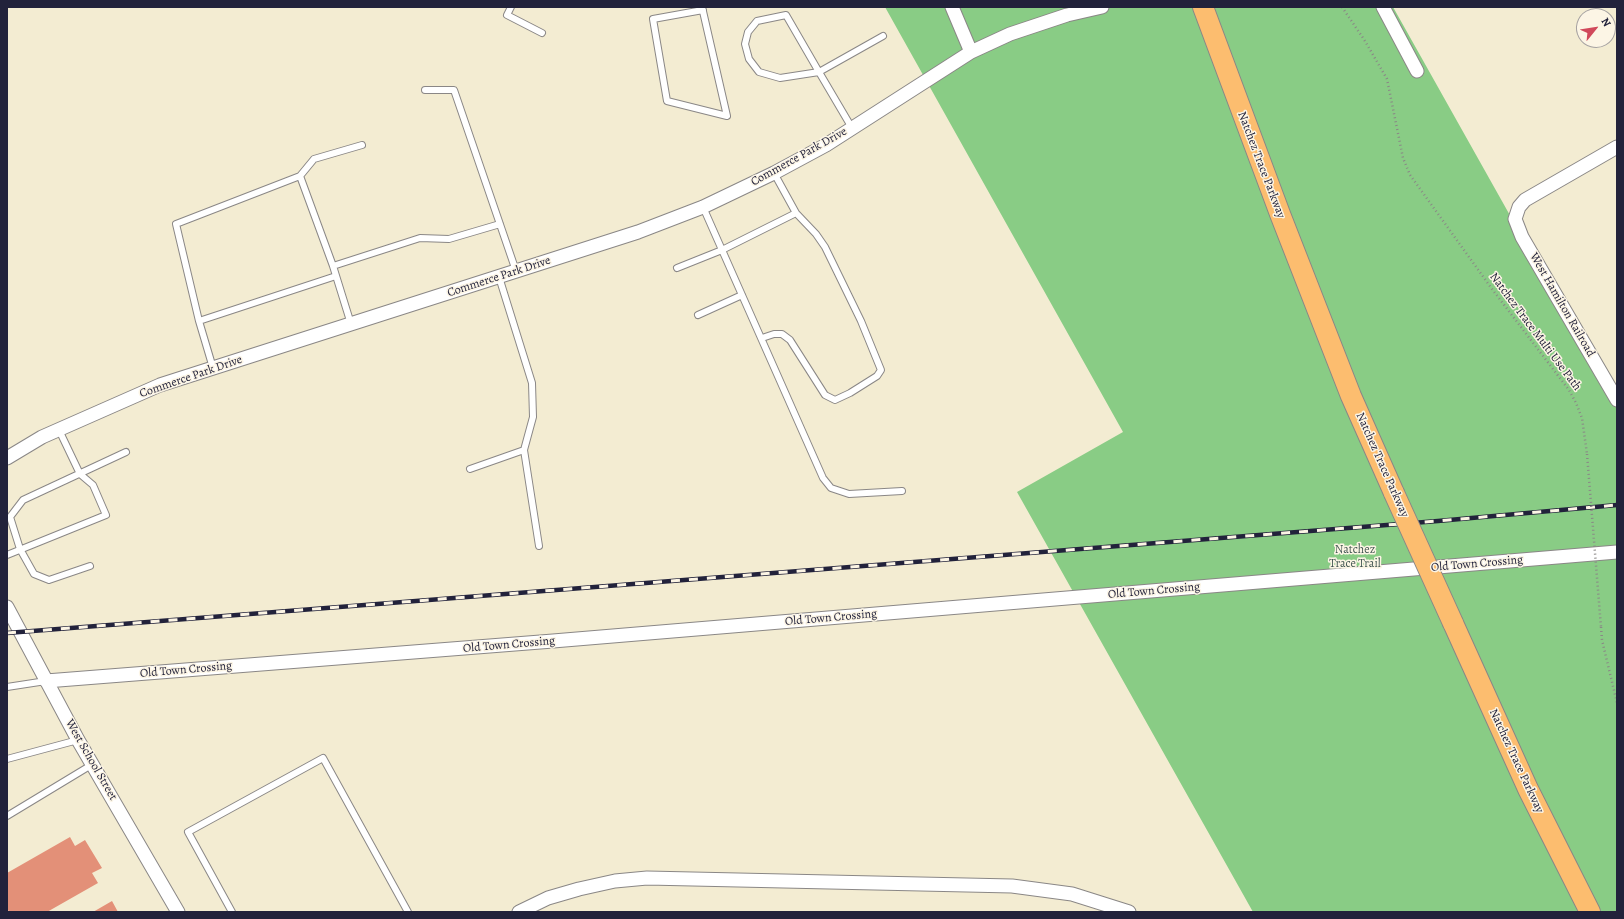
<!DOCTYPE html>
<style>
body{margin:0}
#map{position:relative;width:1624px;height:919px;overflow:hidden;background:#f3ecd2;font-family:Alegreya,serif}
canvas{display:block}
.frame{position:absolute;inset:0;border:8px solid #22223b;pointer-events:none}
.north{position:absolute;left:1576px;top:8px;width:40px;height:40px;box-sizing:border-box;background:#fcf5e5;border:1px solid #a5a1a1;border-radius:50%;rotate:60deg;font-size:11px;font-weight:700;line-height:16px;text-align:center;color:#22223b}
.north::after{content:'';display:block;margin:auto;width:14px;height:18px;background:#d1495b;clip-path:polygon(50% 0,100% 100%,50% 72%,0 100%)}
</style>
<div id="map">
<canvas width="1624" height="919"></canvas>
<div class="frame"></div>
<div class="north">N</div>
</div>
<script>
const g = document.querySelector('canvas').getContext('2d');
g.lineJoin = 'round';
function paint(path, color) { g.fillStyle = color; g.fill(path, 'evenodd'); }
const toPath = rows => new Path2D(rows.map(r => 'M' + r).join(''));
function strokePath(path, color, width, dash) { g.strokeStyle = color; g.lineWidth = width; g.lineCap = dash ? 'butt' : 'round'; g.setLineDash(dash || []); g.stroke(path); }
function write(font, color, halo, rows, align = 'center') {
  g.font = font + ' Alegreya,serif'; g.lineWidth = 3; g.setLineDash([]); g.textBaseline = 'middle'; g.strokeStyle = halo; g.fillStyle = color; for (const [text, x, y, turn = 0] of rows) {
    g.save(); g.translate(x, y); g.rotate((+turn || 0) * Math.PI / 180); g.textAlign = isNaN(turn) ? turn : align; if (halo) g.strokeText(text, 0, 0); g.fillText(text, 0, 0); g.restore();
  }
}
const green = toPath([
 [885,7,1393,7,1617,406,1617,912,1253,912,1017,492,1123,432]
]);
const building = toPath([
 [70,837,75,846,85,840,102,868,92,873,98,883,47,912,9,912,7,908,7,873],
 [112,901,118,912,93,912]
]);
const path = toPath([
 [1342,7,1365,41,1387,79,1403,158,1410,175,1492,289,1569,390,1576,403,1582,418,1587,454],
 [1601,627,1602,640,1617,703]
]);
const service = toPath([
 [511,7,507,15,542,33],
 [702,7,727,116,667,101,653,19,703,10],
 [425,90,454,90,516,271],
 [852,128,819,72,786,15,757,21,748,32,745,44,749,59,759,72,780,78,819,72,883,36],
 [362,145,314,159,300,176,333,266,420,238,449,239,500,224],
 [703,207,823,478,831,488,849,494,902,491],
 [333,266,351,324],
 [677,268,722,250,796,213],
 [499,277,532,383,533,417,524,450,539,546],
 [698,315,742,295],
 [199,321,176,224,300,176],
 [762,338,774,334,782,334,790,340,825,395,835,400,850,393,877,376,881,370,861,321,825,247,816,234,796,213,774,173],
 [213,368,199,321,336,276],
 [470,469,524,450],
 [7,555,106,515,93,485,80,474,59,430],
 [90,566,49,580,34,574,20,549,10,517,23,500,126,452],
 [7,687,46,681],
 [7,759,78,740],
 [7,816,93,764],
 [232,912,188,832,323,758,408,912]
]);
const minor = toPath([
 [952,7,971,52],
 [1383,7,1417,71],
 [1617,147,1525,200,1519,207,1515,219,1522,237,1617,400],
 [7,458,42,437,160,385,638,232,703,207,774,173,826,145,971,52,1010,34,1067,15,1102,7],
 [7,607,78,740,178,912],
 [46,681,553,641,1617,552],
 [519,912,548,898,579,889,615,881,647,878,1012,886,1072,894,1129,912]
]);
const primary = toPath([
 [1203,7,1280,214,1351,396,1394,493],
 [1453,623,1528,789,1590,912]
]);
const rail = toPath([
 [7,633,1438,521,1617,505]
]);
const pathBridge = toPath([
 [1587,454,1601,627]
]);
const primaryBridge = toPath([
 [1394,493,1453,623]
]);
const streetNames = [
 ["Commerce Park Drive",799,157,-29],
 ["Natchez Trace Parkway",1261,165,69],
 ["Commerce Park Drive",499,277,-18],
 ["West Hamilton Railroad",1562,305,60],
 ["Natchez Trace Multi Use Path",1535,332,53],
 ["Commerce Park Drive",191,377,-19],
 ["Natchez Trace Parkway",1382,465,66],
 ["Old Town Crossing",1477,564,-5],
 ["Old Town Crossing",1154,591,-5],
 ["Old Town Crossing",831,618,-5],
 ["Old Town Crossing",509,645,-5],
 ["Old Town Crossing",186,670,-5],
 ["West School Street",91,760,60],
 ["Natchez Trace Parkway",1516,761,65]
];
const parkNames = [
 ["Natchez",1355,550],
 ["Trace Trail",1355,564]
];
paint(green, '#89cc85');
paint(building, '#e39078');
strokePath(service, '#8a8786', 8);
strokePath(minor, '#8a8786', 15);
strokePath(primary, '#8a8786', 22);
strokePath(path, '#8a8786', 2.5, [1, 3]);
strokePath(service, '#fff', 6);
strokePath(minor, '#fff', 13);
strokePath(primary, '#fcbd6f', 20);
strokePath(rail, '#22223b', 4.5);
strokePath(rail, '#fcf5e5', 3, [9]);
strokePath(primaryBridge, '#8a8786', 22, []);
strokePath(pathBridge, '#8a8786', 2.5, [1, 3]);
strokePath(primaryBridge, '#fcbd6f', 20);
write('12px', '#22223b', '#fcf5e5', streetNames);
write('12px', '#415551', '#fcf5e5', parkNames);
</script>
